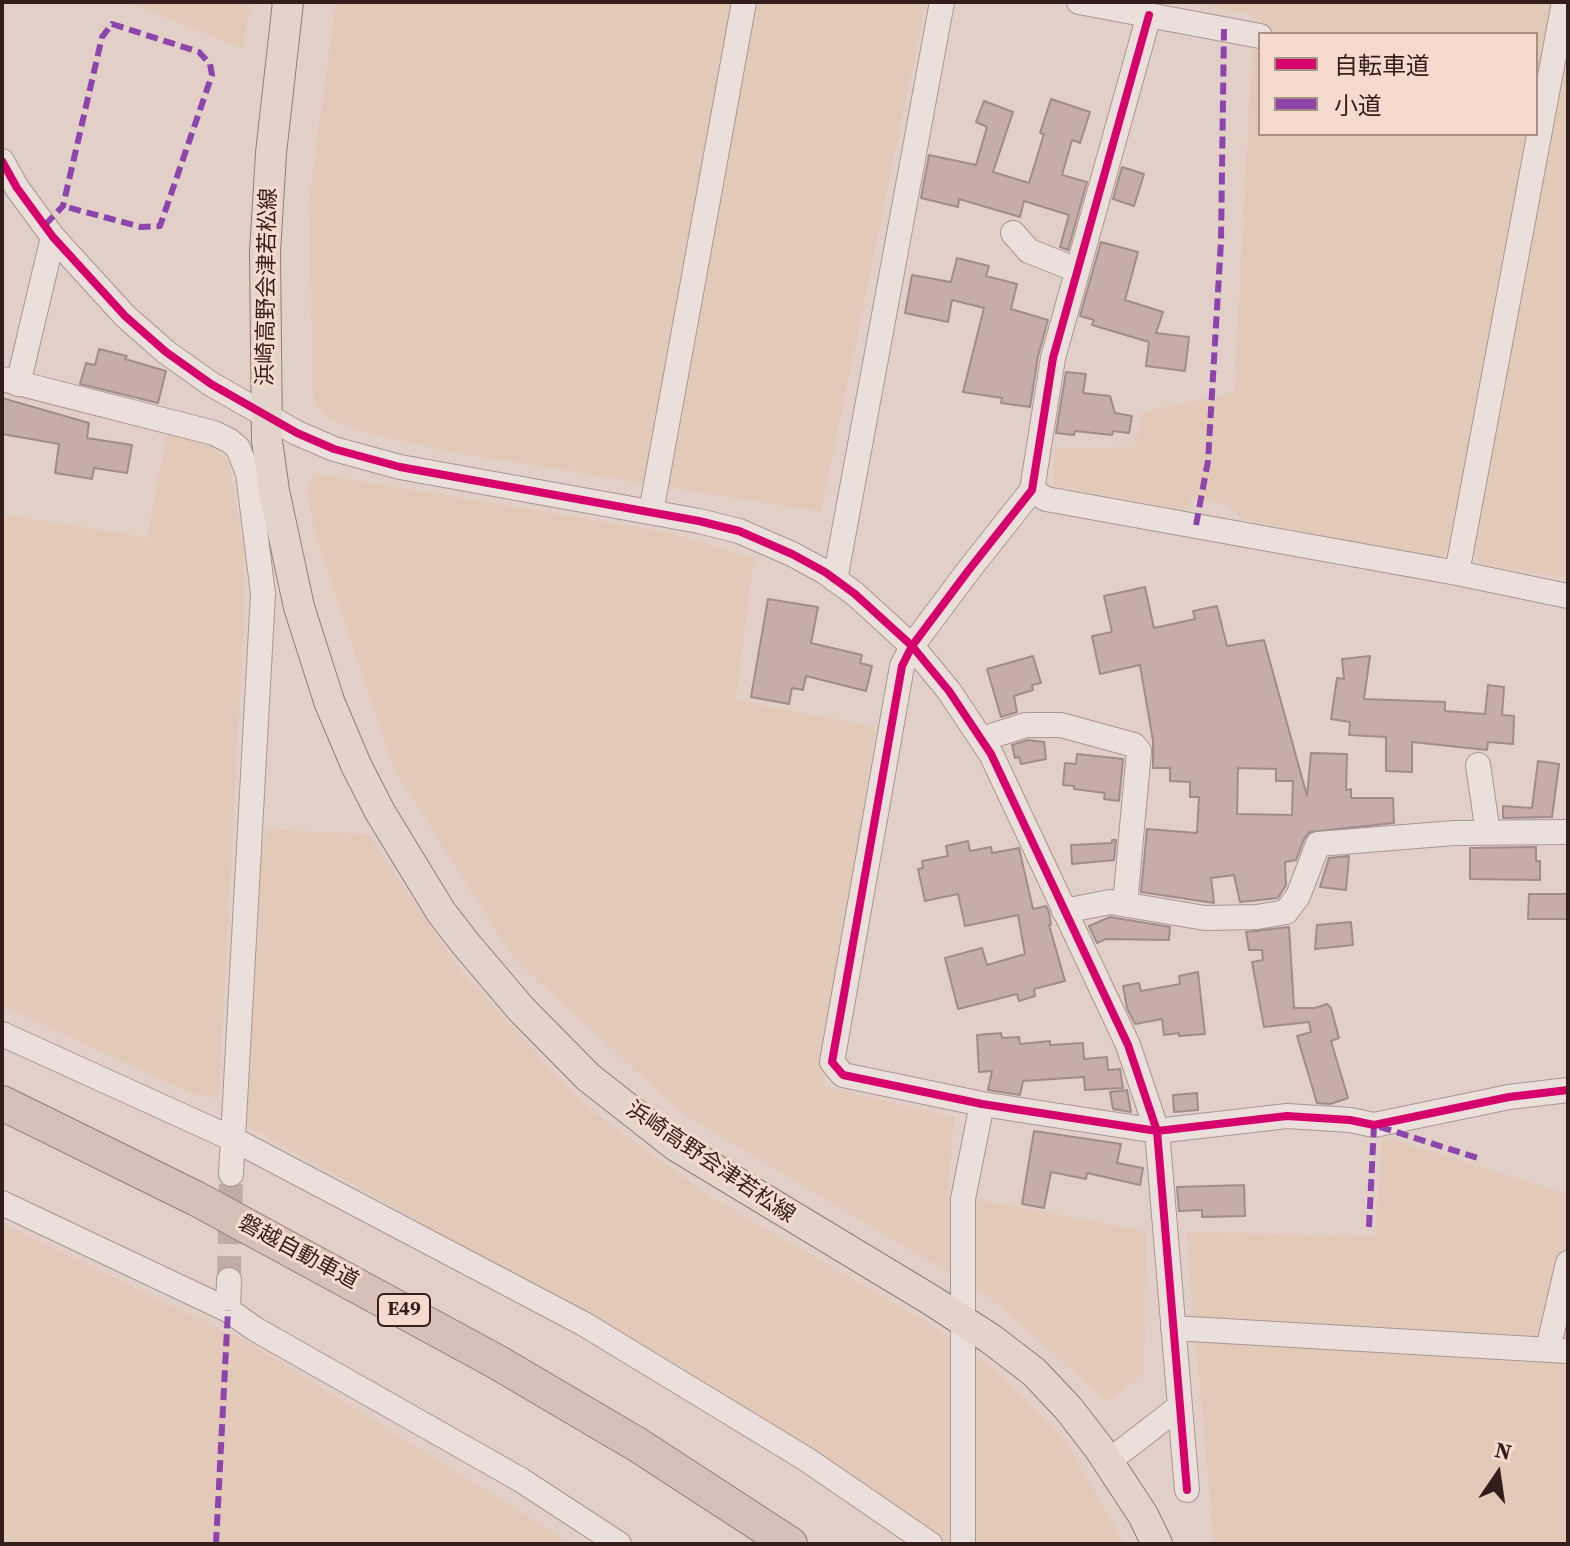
<!DOCTYPE html>
<meta charset="utf-8">
<style>
body{margin:0}
#map{position:relative;width:1570px;height:1546px;overflow:hidden;background:#e2d0c8;font-family:"Source Serif 4","Noto Sans JP",serif}
canvas{display:block}
.frame{position:absolute;inset:0;border:4px solid #341e1b;pointer-events:none}
.legend{position:absolute;left:1258px;top:32px;width:280px;height:104px;box-sizing:border-box;background:#f5dacd;border:2px solid #a88f86;margin:0;padding:10px 14px;list-style:none;font-size:24px;color:#341e1b}
.legend li{display:flex;align-items:center;gap:16px;height:40px}
.legend b{width:40px;border:2px solid #a88f86}
.north{position:absolute;left:1458px;top:1434px;width:80px;height:80px;-webkit-text-stroke:6px #f5dacd;paint-order:stroke;rotate:13deg;font-size:22px;font-weight:700;line-height:32px;text-align:center;color:#341e1b}
.north::after{content:'';display:block;margin:auto;width:28px;height:36px;background:#341e1b;clip-path:polygon(50% 0,100% 100%,50% 72%,0 100%)}
</style>
<div id="map">
<canvas width="1570" height="1546"></canvas>
<div class="frame"></div>
<ul class="legend">
<li><b style="height:10px;background:#d6006c"></b>自転車道</li>
<li><b style="height:10px;background:#8e44ad"></b>小道</li>
</ul>
<div class="north">N</div>
</div>
<script>
const g = document.querySelector('canvas').getContext('2d');
g.lineJoin = 'round';
function paint(path, color) { g.fillStyle = color; g.fill(path, 'evenodd'); }
const toPath = rows => new Path2D(rows.map(r => 'M' + r).join(''));
function strokePath(path, color, width, dash) { g.strokeStyle = color; g.lineWidth = width; g.lineCap = dash ? 'butt' : 'round'; g.setLineDash(dash || []); g.stroke(path); }
function write(font, color, halo, rows, align = 'center') {
  g.font = font + ' "Source Serif 4","Noto Sans JP",serif'; g.lineWidth = 6; g.setLineDash([]); g.textBaseline = 'middle'; g.strokeStyle = halo; g.fillStyle = color; for (const [text, x, y, turn = 0] of rows) {
    g.save(); g.translate(x, y); g.rotate((+turn || 0) * Math.PI / 180); g.textAlign = isNaN(turn) ? turn : align; if (halo) g.strokeText(text, 0, 0); g.fillText(text, 0, 0); g.restore();
  }
}
const farmland = toPath([
 [128,2,251,2,243,49,127,2],
 [336,2,926,2,821,512,450,452,359,431,327,418,315,404,313,394,309,201],
 [1184,2,1568,2,1568,578,1482,566,1474,555,1452,552,1438,559,1242,519,1226,504,1192,498,1184,510,1053,486,1055,448,1135,447,1142,412,1234,392,1254,15],
 [1260,34,1536,34,1536,134,1260,134],
 [167,433,213,446,229,462,244,551,244,617,219,1098,192,1094,2,1006,2,514,147,537],
 [313,473,667,532,754,558,736,700,876,727,824,1086,954,1117,948,1194,1146,1231,1144,1374,1107,1402,988,1296,684,1115,515,960,393,768,317,541,306,492],
 [268,829,368,834,459,968,552,1071,594,1112,711,1197,930,1324,998,1372,1063,1437,1125,1544,949,1544,587,1315,246,1125,262,845],
 [1382,1136,1568,1194,1568,1544,1214,1544,1186,1232,1375,1236],
 [2,1223,253,1345,573,1544,2,1544]
]);
const building = toPath([
 [1051,99,1090,112,1080,143,1072,140,1062,175,1087,182,1068,250,1060,247,1069,215,1024,201,1020,217,959,199,958,207,921,198,929,155,976,165,987,127,976,122,984,101,1013,112,993,172,1029,183,1044,134,1040,133,1051,99],
 [1122,167,1144,174,1134,206,1113,199,1122,167],
 [1101,242,1138,252,1125,300,1163,312,1156,333,1189,337,1185,371,1146,366,1149,342,1092,325,1094,320,1080,316,1101,242],
 [957,258,989,266,986,276,1017,284,1011,309,1048,320,1038,356,1030,407,1001,403,1002,398,963,392,984,308,952,300,948,322,905,313,912,275,951,282,957,258],
 [99,349,127,356,125,359,166,371,158,403,80,384,86,363,95,365,99,349],
 [1066,372,1086,374,1083,393,1110,396,1115,413,1132,416,1129,433,1113,431,1112,435,1075,431,1074,435,1056,433,1066,372],
 [2,398,89,423,87,438,132,445,127,473,94,468,92,479,55,473,59,444,2,434,2,398],
 [1145,587,1154,628,1195,619,1193,611,1217,606,1227,646,1264,640,1307,796,1311,753,1347,754,1346,790,1351,789,1351,798,1393,798,1394,823,1310,832,1304,839,1296,860,1285,862,1286,885,1278,898,1240,902,1234,875,1211,878,1214,903,1141,892,1147,829,1197,833,1199,797,1190,797,1190,782,1170,781,1170,768,1153,768,1153,741,1140,665,1100,674,1092,636,1112,632,1104,596,1145,587],
 [1238,768,1276,769,1276,781,1293,781,1292,815,1237,814,1238,768],
 [768,599,818,607,811,643,862,655,860,663,872,666,866,691,806,676,803,690,792,688,789,704,751,697,768,599],
 [1033,656,1041,683,1032,685,1033,690,1014,696,1017,712,1001,717,987,669,1033,656],
 [1370,656,1364,699,1445,702,1445,711,1485,714,1488,685,1504,687,1502,715,1514,716,1513,744,1488,742,1487,750,1412,742,1412,772,1386,771,1386,737,1349,735,1350,722,1331,719,1337,678,1344,679,1342,659,1370,656],
 [1028,740,1044,742,1046,759,1021,764,1019,757,1015,758,1012,745,1028,740],
 [1077,754,1123,759,1119,801,1104,799,1105,793,1074,789,1074,786,1063,785,1065,763,1076,764,1077,754],
 [1538,761,1559,764,1552,817,1503,818,1503,806,1532,808,1538,761],
 [1112,840,1116,840,1114,860,1072,864,1071,845,1112,843,1112,840],
 [968,841,970,851,991,847,992,853,1019,848,1033,909,1046,906,1049,912,1051,925,1049,925,1065,981,1034,989,1035,996,1019,1001,1017,994,958,1009,945,958,982,948,987,965,1025,954,1018,915,965,926,958,894,925,901,918,869,923,868,922,861,948,856,946,846,968,841],
 [1536,847,1536,861,1540,861,1540,880,1470,879,1470,848,1536,847],
 [1349,856,1346,890,1320,887,1329,858,1349,856],
 [1529,894,1568,894,1568,919,1528,919,1529,894],
 [1110,917,1170,927,1169,940,1106,939,1097,943,1089,926,1110,917],
 [1351,922,1353,945,1315,949,1317,925,1351,922],
 [1289,927,1294,1008,1315,1008,1327,1004,1331,1008,1339,1038,1331,1041,1348,1098,1330,1104,1317,1103,1297,1036,1311,1032,1309,1022,1264,1027,1252,962,1263,960,1262,950,1249,950,1246,932,1289,927],
 [1198,972,1205,1034,1179,1036,1179,1033,1164,1035,1162,1019,1135,1024,1127,1008,1123,986,1139,983,1141,991,1180,984,1179,976,1198,972],
 [1001,1033,1002,1038,1019,1037,1020,1044,1050,1041,1050,1045,1083,1043,1084,1059,1107,1057,1108,1070,1120,1069,1123,1088,1085,1090,1084,1077,1023,1081,1020,1095,988,1090,992,1071,979,1072,977,1035,1001,1033],
 [1127,1090,1131,1112,1113,1109,1110,1092,1127,1090],
 [1197,1093,1198,1110,1174,1112,1173,1095,1197,1093],
 [1034,1131,1121,1144,1117,1163,1143,1168,1140,1185,1087,1173,1086,1179,1051,1172,1044,1208,1022,1204,1034,1131],
 [1244,1185,1245,1216,1202,1217,1202,1210,1179,1211,1177,1187,1244,1185]
]);
const minorTunnel = toPath([
 [229,1280,231,1174]
]);
const minor = toPath([
 [1079,2,1260,36],
 [1149,15,1053,358,1032,490,968,571,912,646,902,666,832,1062,843,1075,982,1104,1157,1131,1287,1116,1350,1120,1374,1125,1509,1097,1568,1090],
 [2,161,17,188,53,237,125,316,166,352,211,384,297,433,334,449,400,467,699,521,739,531,792,554,825,572,855,594,912,646,949,691,991,754,1128,1045,1157,1131,1187,1490],
 [1013,233,1029,251,1077,270],
 [2,379,214,433,230,441,238,448,248,473,263,594,231,1174],
 [18,384,53,237],
 [1032,490,1046,499,1457,573,1568,596],
 [651,512,744,2],
 [1457,573,1564,2],
 [835,580,942,2],
 [982,739,1026,725,1061,725,1134,745,1139,751,1125,904],
 [1478,765,1488,833],
 [1064,911,1110,902,1205,918,1257,917,1286,912,1298,896,1318,844,1454,833,1568,832],
 [2,1034,233,1139,584,1324,806,1459,930,1544],
 [2,1203,228,1310,255,1329,521,1480,619,1544],
 [228,1310,229,1280],
 [1173,1328,1568,1351],
 [1548,1349,1568,1263],
 [1109,1461,1179,1407],
 [963,1544,963,1199,982,1104]
]);
const major = toPath([
 [288,2,271,153,265,252,267,441,274,491,299,607,329,701,356,765,380,812,441,912,465,943,521,1009,588,1077,676,1146,931,1300,991,1339,1034,1372,1068,1408,1099,1448,1143,1515,1157,1544]
]);
const highway = toPath([
 [2,1103,197,1199,497,1362,638,1445,790,1544]
]);
const quiet = toPath([
 [45,225,63,206,102,37,112,24,199,52,210,64,212,75,160,226,141,227,63,206],
 [1196,525,1208,461,1221,241,1224,29],
 [1369,1227,1374,1125,1481,1159],
 [216,1544,228,1310]
]);
const cycleway = toPath([
 [1149,15,1053,358,1032,490,968,571,912,646,902,666,832,1062,843,1075,982,1104,1157,1131,1287,1116,1350,1120,1374,1125,1509,1097,1568,1090],
 [2,161,17,188,53,237,125,316,166,352,211,384,297,433,334,449,400,467,699,521,739,531,792,554,825,572,855,594,912,646,949,691,991,754,1128,1045,1157,1131,1187,1490]
]);
const shields = [
 [404,1310,52]
];
const shieldNames = [
 ["E49",404,1310]
];
const streetNames = [
 ["浜崎高野会津若松線",268,287,-89],
 ["浜崎高野会津若松線",710,1163,34],
 ["磐越自動車道",298,1253,28]
];
paint(farmland, '#e3cab8');
paint(building, '#c6ada9');
strokePath(building, '#a28c88', 2);
strokePath(minorTunnel, '#bfaca5', 24, [24, 12]);
strokePath(minor, '#a79792', 26);
strokePath(major, '#8c7d79', 32);
strokePath(highway, '#8c7d79', 36);
strokePath(minor, '#eadfda', 24);
strokePath(major, '#e2d3cb', 30);
strokePath(highway, '#d6c0b9', 34);
strokePath(quiet, '#8e44ad', 6, [12, 6]);
strokePath(cycleway, '#d6006c', 8);
for (const [x, y, w] of shields) { const box = new Path2D(); box.roundRect(x - w / 2, y - 16, w, 32, 6); g.fillStyle = '#f5dacd'; g.fill(box); strokePath(box, '#341e1b', 2); }
write('bold 20px', '#341e1b', null, shieldNames);
write('22px', '#341e1b', '#f5dacd', streetNames);
</script>
